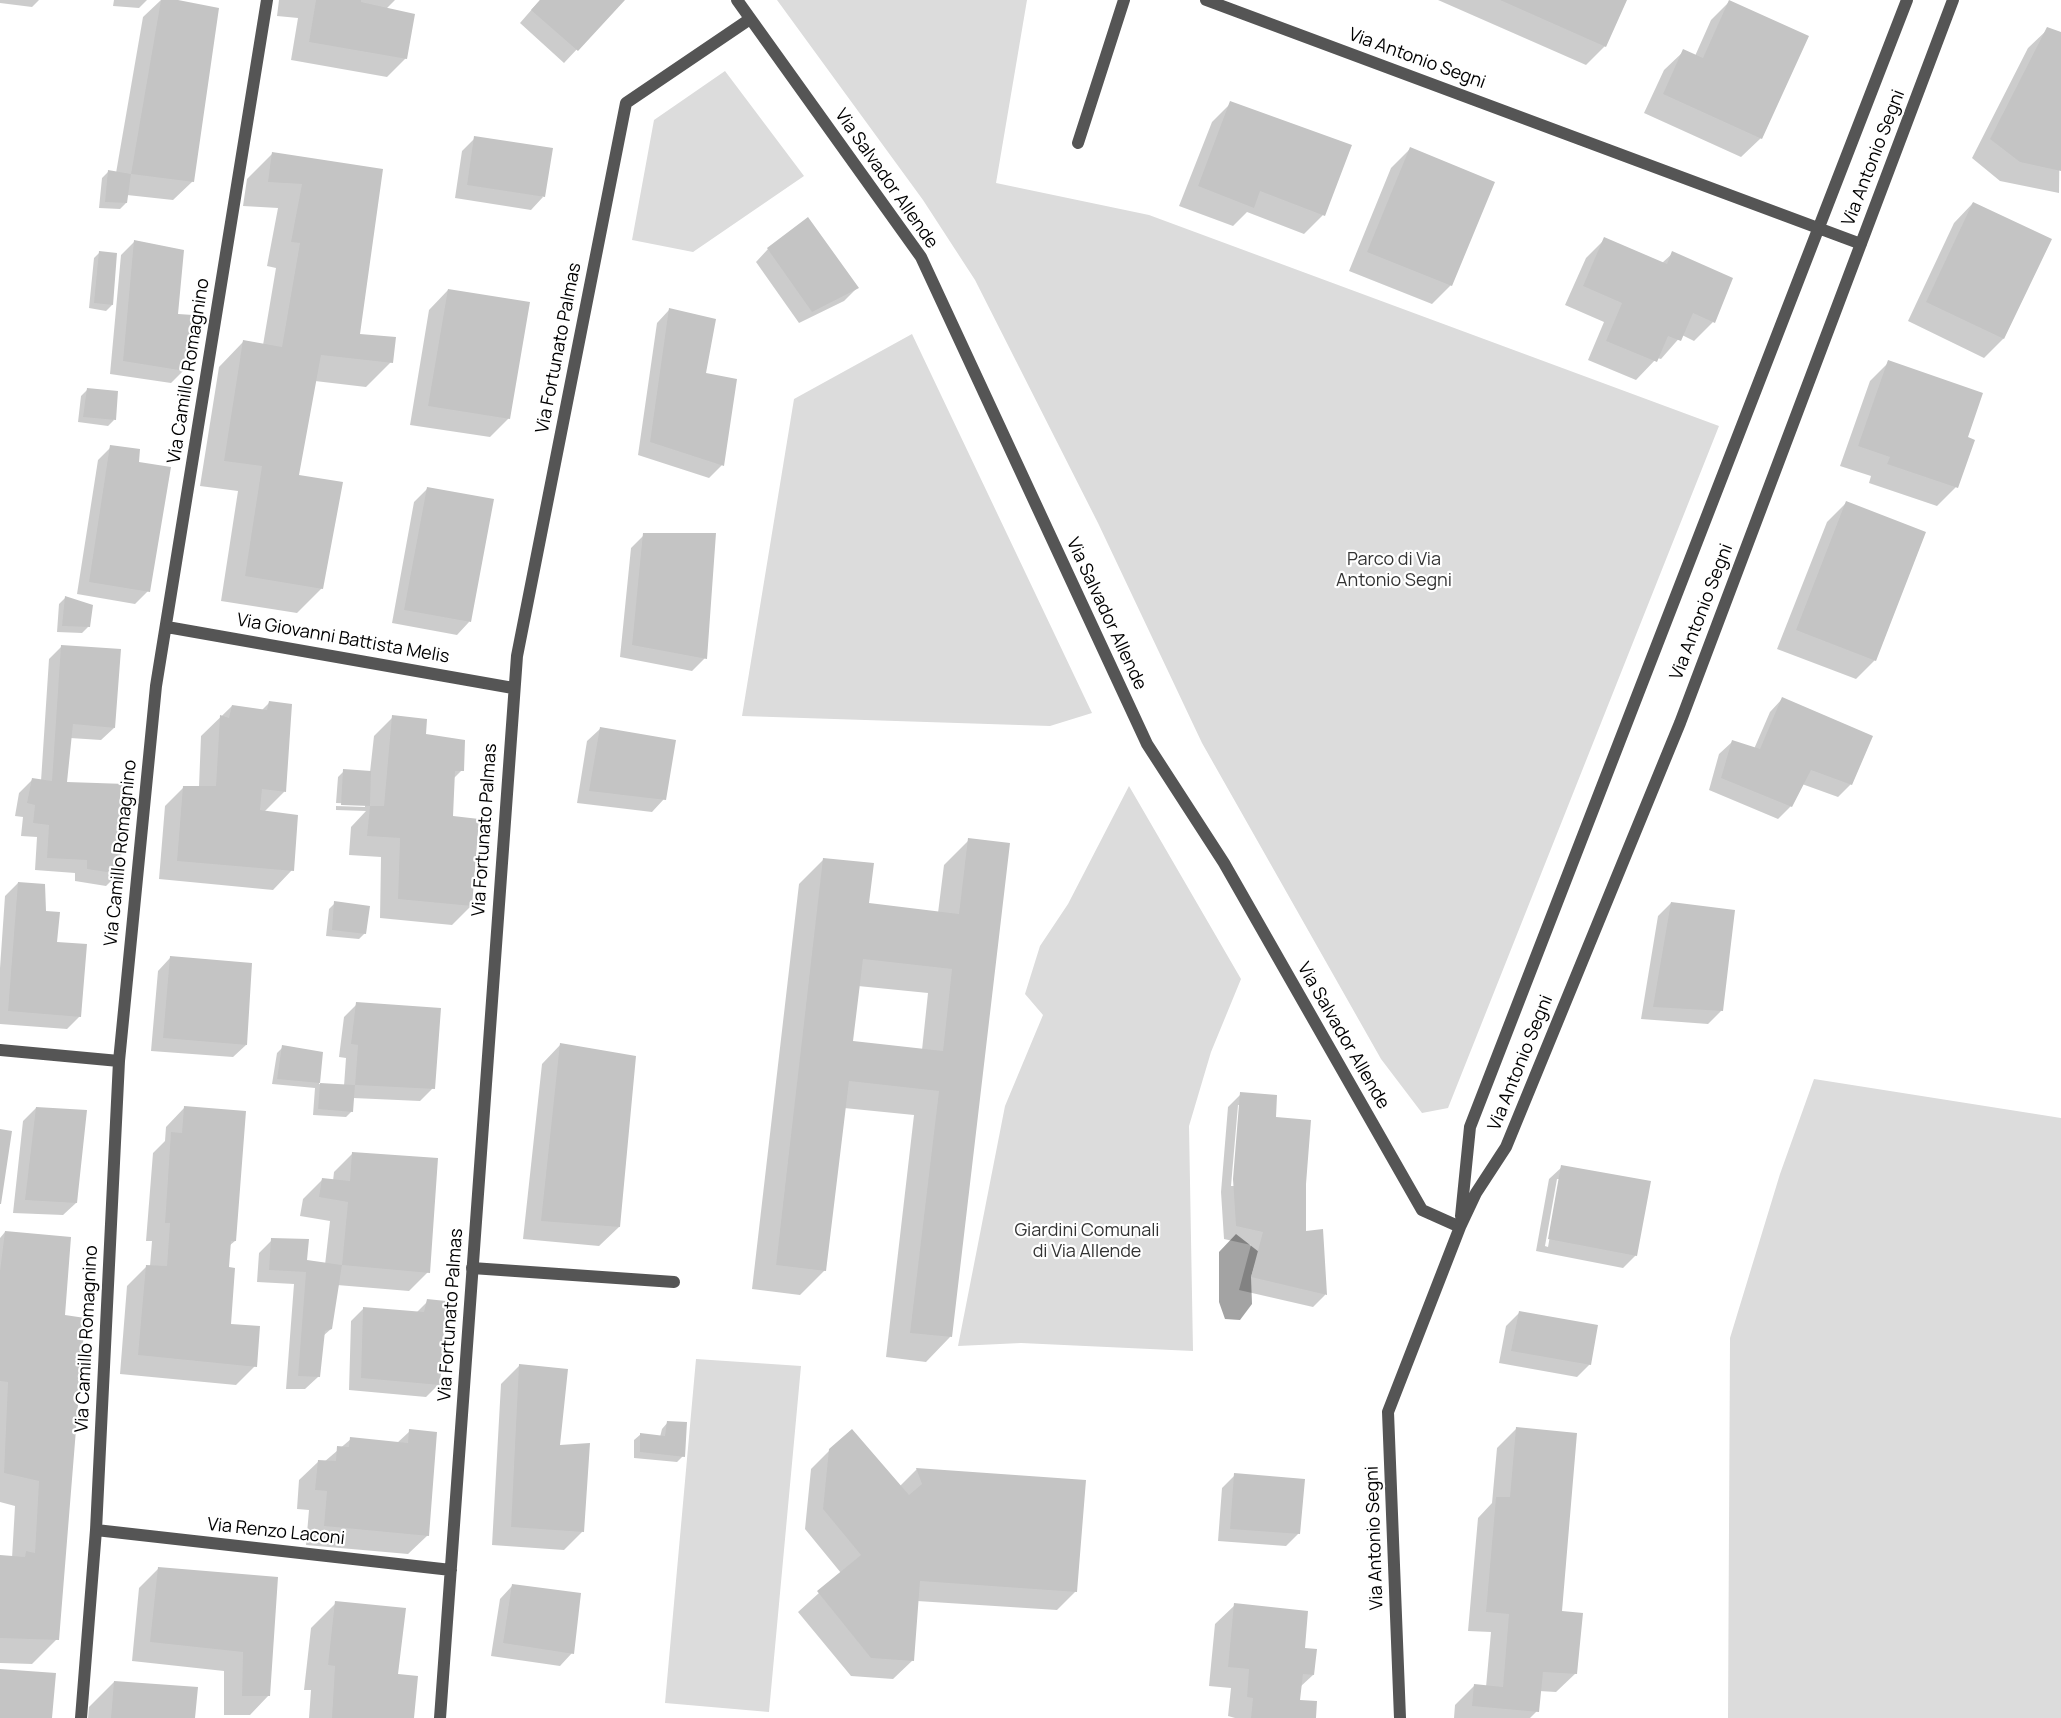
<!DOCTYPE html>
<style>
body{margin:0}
canvas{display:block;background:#fff}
</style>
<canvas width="2061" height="1718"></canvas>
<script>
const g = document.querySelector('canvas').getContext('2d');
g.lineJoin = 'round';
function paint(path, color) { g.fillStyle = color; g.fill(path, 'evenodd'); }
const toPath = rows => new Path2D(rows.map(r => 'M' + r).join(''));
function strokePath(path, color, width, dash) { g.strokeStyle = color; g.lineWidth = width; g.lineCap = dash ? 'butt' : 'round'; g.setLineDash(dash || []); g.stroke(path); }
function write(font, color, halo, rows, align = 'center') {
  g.font = font + ' Manrope,sans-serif'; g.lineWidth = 4.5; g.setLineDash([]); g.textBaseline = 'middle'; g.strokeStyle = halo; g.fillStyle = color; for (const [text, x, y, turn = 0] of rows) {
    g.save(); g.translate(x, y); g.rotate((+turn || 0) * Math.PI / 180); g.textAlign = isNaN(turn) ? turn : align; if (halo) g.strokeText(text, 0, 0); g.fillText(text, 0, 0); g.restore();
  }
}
const green = toPath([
 [777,0,1027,0,996,183,1149,215,1719,426,1448,1108,1422,1113,1381,1059,1202,743,1098,523,975,280,923,200],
 [725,71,804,176,693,252,632,240,654,120],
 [912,334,1092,713,1050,726,742,716,794,399],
 [1129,786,1241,979,1211,1052,1189,1126,1193,1351,1021,1343,958,1346,1005,1106,1043,1015,1025,994,1040,946,1068,904],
 [1814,1079,2061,1118,2061,1718,1728,1718,1730,1338,1780,1174],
 [696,1359,801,1366,769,1712,665,1703]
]);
const water = toPath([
 [1236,1234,1259,1252,1251,1277,1252,1304,1240,1320,1225,1319,1219,1302,1219,1252]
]);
const shadow = toPath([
 [0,0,39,0,32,7,0,3],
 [114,0,147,0,139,8,113,6],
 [161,0,171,0,193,181,173,200,127,195,126,203,120,209,99,208,102,178,108,172,116,173,143,17],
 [279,0,395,0,386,9,406,58,387,77,291,60,298,18,277,16],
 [540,0,623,0,564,63,520,23],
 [1438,0,1625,0,1605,46,1586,65],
 [1730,1,1761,138,1741,157,1644,113,1664,70,1684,51,1695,56,1711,20],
 [2048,29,2061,34,2059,193,2000,181,1972,158,2028,48],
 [1231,103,1323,215,1304,234,1247,212,1233,226,1179,206,1212,122],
 [475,138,543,197,531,210,455,198,462,151],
 [1410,149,1451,285,1432,304,1349,271,1391,168],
 [272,154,382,171,358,336,391,362,366,387,315,381,297,477,322,588,297,613,221,601,238,491,200,486,219,367,243,342,263,345,276,268,267,266,278,208,243,206,247,179],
 [1973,203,2050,240,2003,339,1984,358,1908,321,1954,223],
 [1605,239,1662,263,1673,253,1713,322,1694,341,1682,335,1661,359,1657,358,1636,380,1588,360,1604,322,1565,305,1586,258],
 [134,242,177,315,184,370,171,383,110,374,121,255],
 [768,249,857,288,844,301,799,323,756,262],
 [100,252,112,305,106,311,89,308,94,258],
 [448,290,509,418,490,437,410,425,429,310],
 [669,310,705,374,722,465,709,478,638,455,657,323],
 [1889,362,1966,438,1956,487,1937,506,1869,483,1871,476,1840,466,1870,381],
 [87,390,114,420,108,426,78,422,81,396],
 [111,447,138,464,148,591,135,604,77,594,98,460],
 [427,489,469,622,457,635,392,623,414,502],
 [1846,503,1875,660,1856,679,1777,649,1827,522],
 [644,535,705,658,692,671,620,657,631,548],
 [65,598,88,627,82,633,57,632,59,604],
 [62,646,114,728,101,740,70,738,66,784,119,873,106,886,75,881,75,873,35,870,37,837,21,836,23,817,15,816,19,793,32,780,41,781,49,659],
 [1782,699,1851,784,1838,797,1802,784,1791,806,1778,819,1709,790,1719,754,1732,742,1754,749,1770,712],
 [269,703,290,706,284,792,264,812,292,870,273,890,159,879,165,806,184,787,199,787,201,736,232,706,261,711],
 [393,717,425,736,462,770,453,779,452,817,471,906,452,925,380,918,381,857,349,855,351,827,366,811,336,810,336,806,365,807,365,804,336,803,338,777,344,771,370,772,374,736],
 [600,729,664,799,652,812,577,803,587,741],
 [969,840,950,1337,926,1362,886,1357,914,1115,844,1108,825,1270,800,1295,752,1289,799,884,824,859,867,905,938,913,944,865],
 [858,986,928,993,922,1050,852,1042],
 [18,883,45,913,56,943,80,1016,67,1029,0,1024,0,968,5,896],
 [335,903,365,933,359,939,326,936,329,909],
 [1671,903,1721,1011,1708,1024,1641,1019,1658,916],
 [170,958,246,1045,233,1057,151,1051,158,971],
 [357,1004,433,1088,420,1101,353,1098,352,1111,346,1117,313,1115,315,1088,272,1084,277,1053,283,1047,321,1053,319,1084,344,1086,346,1058,339,1057,344,1017],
 [561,1044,619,1227,599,1246,523,1239,542,1064],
 [1241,1094,1274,1119,1305,1184,1305,1233,1321,1231,1325,1295,1313,1307,1239,1290,1251,1245,1224,1239,1221,1192,1228,1107],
 [1238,1105,1241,1105,1234,1186,1231,1186],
 [185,1107,235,1241,229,1246,228,1269,229,1325,255,1366,236,1385,120,1374,127,1286,147,1266,150,1266,152,1241,146,1241,153,1153,165,1141,166,1127],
 [36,1108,76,1203,63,1215,13,1213,23,1121],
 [353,1153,428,1272,409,1291,337,1285,331,1329,323,1336,318,1377,305,1389,286,1389,294,1284,257,1282,259,1253,272,1240,305,1262,325,1265,330,1221,300,1216,303,1199,322,1180,333,1181,334,1172],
 [1562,1167,1636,1255,1623,1268,1536,1251,1549,1179],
 [1557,1179,1560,1179,1548,1247,1545,1246],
 [5,1232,63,1316,57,1639,32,1664,0,1663,0,1558,12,1558,15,1506,0,1502,0,1238],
 [428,1301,439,1384,426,1397,349,1390,351,1321,364,1308,416,1313],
 [1519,1313,1590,1364,1577,1377,1499,1363,1506,1326],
 [520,1365,559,1447,583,1531,564,1550,492,1545,501,1384],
 [668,1422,683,1456,677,1462,634,1458,634,1440,641,1434,660,1437,662,1429],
 [1516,1429,1576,1673,1556,1692,1539,1691,1537,1711,1530,1718,1454,1718,1455,1705,1474,1686,1486,1687,1491,1632,1468,1631,1478,1518,1492,1503,1497,1448],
 [410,1431,428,1535,408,1554,306,1545,309,1510,297,1509,299,1480,319,1461,324,1462,351,1439,397,1443],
 [830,1450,900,1486,917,1469,1076,1591,1057,1610,917,1601,913,1660,893,1679,851,1676,798,1612,841,1573,805,1529,811,1469],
 [1235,1475,1299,1533,1286,1546,1218,1541,1222,1488],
 [159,1568,276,1578,269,1695,250,1715,224,1715,224,1671,132,1661,139,1588],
 [512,1586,572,1653,560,1666,491,1656,500,1599],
 [336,1603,397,1675,413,1718,309,1718,311,1690,304,1690,311,1628],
 [1235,1605,1303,1649,1313,1675,1300,1687,1299,1701,1314,1718,1235,1718,1228,1716,1231,1688,1209,1686,1215,1624],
 [114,1682,194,1718,88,1718,89,1707]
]);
const building = toPath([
 [161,0,178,0,219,8,194,182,131,174],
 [316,0,361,0,361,2,415,14,407,59,309,42],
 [540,0,625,0,578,51,531,10],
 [1500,0,1627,0,1606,47],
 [1729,0,1809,36,1762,139,1663,94,1683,49,1703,58],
 [2047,27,2061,32,2061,171,2020,162,1990,139],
 [1230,101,1352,145,1325,216,1260,191,1254,208,1198,186],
 [474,136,553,148,545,197,467,185],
 [1410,147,1495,182,1452,286,1367,252],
 [272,152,383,169,360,334,396,337,393,363,321,355,299,475,343,482,323,589,245,576,262,466,224,461,243,340,282,347,300,243,291,242,302,184,268,182],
 [108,170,131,174,127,203,105,202],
 [1973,202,2052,239,2004,339,1926,302],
 [808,217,859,288,812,312,767,248],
 [1604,237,1667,264,1672,251,1733,278,1715,323,1693,313,1681,341,1668,336,1657,362,1606,341,1622,303,1583,286],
 [134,240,184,250,178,314,193,315,185,371,123,361],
 [99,251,117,253,113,305,94,303],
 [448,289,530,302,510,419,428,406],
 [669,308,716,319,706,373,737,379,724,466,650,442],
 [1888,360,1983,393,1968,437,1975,440,1958,488,1887,464,1890,457,1858,446],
 [87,388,118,391,116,420,83,417],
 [110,445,140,449,139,462,171,467,150,592,89,582],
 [427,487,494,499,471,622,404,610],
 [1846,501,1926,532,1876,661,1796,630],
 [643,533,716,533,707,659,632,645],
 [65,596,93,605,90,627,62,626],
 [61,645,121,649,115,728,73,724,67,782,126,784,120,874,87,869,87,860,47,858,49,825,33,823,35,805,27,803,32,778,52,781],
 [1782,697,1873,736,1852,785,1811,770,1792,807,1721,778,1732,740,1760,749],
 [269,701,292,704,286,792,262,789,260,810,298,815,294,871,177,861,183,786,216,786,220,715,229,718,232,705,267,710],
 [392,715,427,719,426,734,465,740,464,771,455,771,453,816,479,819,472,906,398,899,400,838,367,836,370,806,341,805,343,769,371,771,370,806,384,806],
 [600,727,676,740,666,800,589,791],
 [968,838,1010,843,952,1337,910,1333,939,1091,849,1081,826,1271,776,1265,823,858,874,863,869,903,959,914],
 [863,959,952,969,943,1051,853,1041],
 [18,882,45,884,46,911,60,912,57,942,87,944,81,1017,8,1011],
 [334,901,370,906,366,934,332,930],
 [1671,902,1735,910,1723,1011,1653,1007],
 [170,956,252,963,247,1045,163,1038],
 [356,1002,441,1008,435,1089,355,1085,358,1045,351,1044],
 [560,1043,636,1056,620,1227,541,1221],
 [282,1045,323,1052,320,1083,355,1085,353,1112,318,1109,320,1083,277,1079],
 [1240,1092,1277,1095,1276,1117,1311,1120,1306,1184,1306,1231,1323,1229,1327,1295,1251,1277,1263,1232,1236,1226,1233,1179],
 [184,1106,246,1111,236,1241,231,1241,229,1267,235,1268,231,1324,260,1326,257,1367,138,1355,146,1265,167,1266,170,1223,165,1223,171,1132,182,1133],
 [36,1107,87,1110,77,1203,25,1200],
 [0,1129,12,1131,1,1204,0,1204],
 [352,1152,438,1158,430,1273,342,1265,348,1202,319,1197,322,1178,350,1181],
 [1561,1165,1651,1181,1637,1256,1548,1239],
 [5,1231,71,1237,65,1315,85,1318,59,1640,0,1638,0,1555,25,1557,26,1551,35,1553,39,1481,4,1473,8,1382,0,1381,0,1271],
 [271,1238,309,1239,307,1260,342,1265,332,1329,325,1331,320,1377,298,1376,306,1272,269,1270],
 [427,1299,446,1301,440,1385,361,1378,363,1307,424,1312],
 [1519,1311,1598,1325,1591,1365,1511,1351],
 [519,1364,568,1369,560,1445,590,1443,584,1532,511,1527],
 [667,1421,687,1422,685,1457,640,1452,640,1433,665,1436],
 [1516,1427,1577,1433,1562,1611,1583,1613,1577,1674,1543,1672,1539,1712,1472,1706,1474,1684,1503,1687,1509,1614,1486,1612,1496,1497,1510,1497],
 [409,1429,437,1432,429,1536,324,1526,327,1491,315,1490,318,1460,336,1461,337,1446,349,1447,350,1437,408,1443],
 [852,1429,909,1495,922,1484,916,1468,1086,1480,1077,1592,920,1581,914,1661,871,1658,817,1591,861,1555,823,1509,829,1449],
 [1234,1473,1305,1479,1300,1534,1230,1529],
 [158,1567,278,1577,270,1696,242,1696,243,1652,150,1642],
 [512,1584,581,1593,574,1654,503,1643],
 [335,1601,406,1608,398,1674,418,1676,414,1718,332,1718,335,1666,328,1665],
 [1234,1603,1308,1611,1305,1648,1317,1649,1314,1675,1303,1674,1300,1700,1317,1701,1316,1718,1251,1718,1253,1698,1247,1697,1249,1669,1228,1667],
 [0,1669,56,1673,52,1718,0,1718],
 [114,1681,198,1687,195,1718,111,1718]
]);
const pedestrian = toPath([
 [472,1268,674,1282]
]);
const minor = toPath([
 [737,0,921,257,1147,744,1224,863,1422,1210,1460,1227],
 [1206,0,1861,244],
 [1078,143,1124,0],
 [167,627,513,688],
 [0,1050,119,1061],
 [1461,1216,1470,1127,1907,0],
 [96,1530,451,1570],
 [81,1718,96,1530,119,1061,156,686,267,0],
 [440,1718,517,656,626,103,750,19],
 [1400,1718,1388,1412,1460,1227,1476,1193,1506,1147,1680,723,1953,0]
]);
const streetNames = [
 ["Via Antonio Segni",1417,59,20],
 ["Via Antonio Segni",1874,158,-69],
 ["Via Salvador Allende",886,179,55],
 ["Via Fortunato Palmas",559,348,-79],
 ["Via Camillo Romagnino",189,371,-81],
 ["Via Antonio Segni",1702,612,-69],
 ["Via Salvador Allende",1106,614,65],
 ["Via Giovanni Battista Melis",343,639,10],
 ["Via Fortunato Palmas",485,830,-86],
 ["Via Camillo Romagnino",121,853,-84],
 ["Via Salvador Allende",1343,1036,60],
 ["Via Antonio Segni",1521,1063,-68],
 ["Via Fortunato Palmas",451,1315,-86],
 ["Via Camillo Romagnino",87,1339,-87],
 ["Via Renzo Laconi",276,1532,6],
 ["Via Antonio Segni",1375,1538,-92]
];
const parkNames = [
 ["Parco di Via",1394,560],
 ["Antonio Segni",1394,581],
 ["Giardini Comunali",1087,1231],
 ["di Via Allende",1087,1252]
];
paint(green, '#dcdcdc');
paint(water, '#a3a3a3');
paint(shadow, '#0003');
paint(building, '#c4c4c4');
strokePath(pedestrian, '#555', 12);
strokePath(minor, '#555', 12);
write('18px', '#000', '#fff', streetNames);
write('18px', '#333', '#fff', parkNames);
</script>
